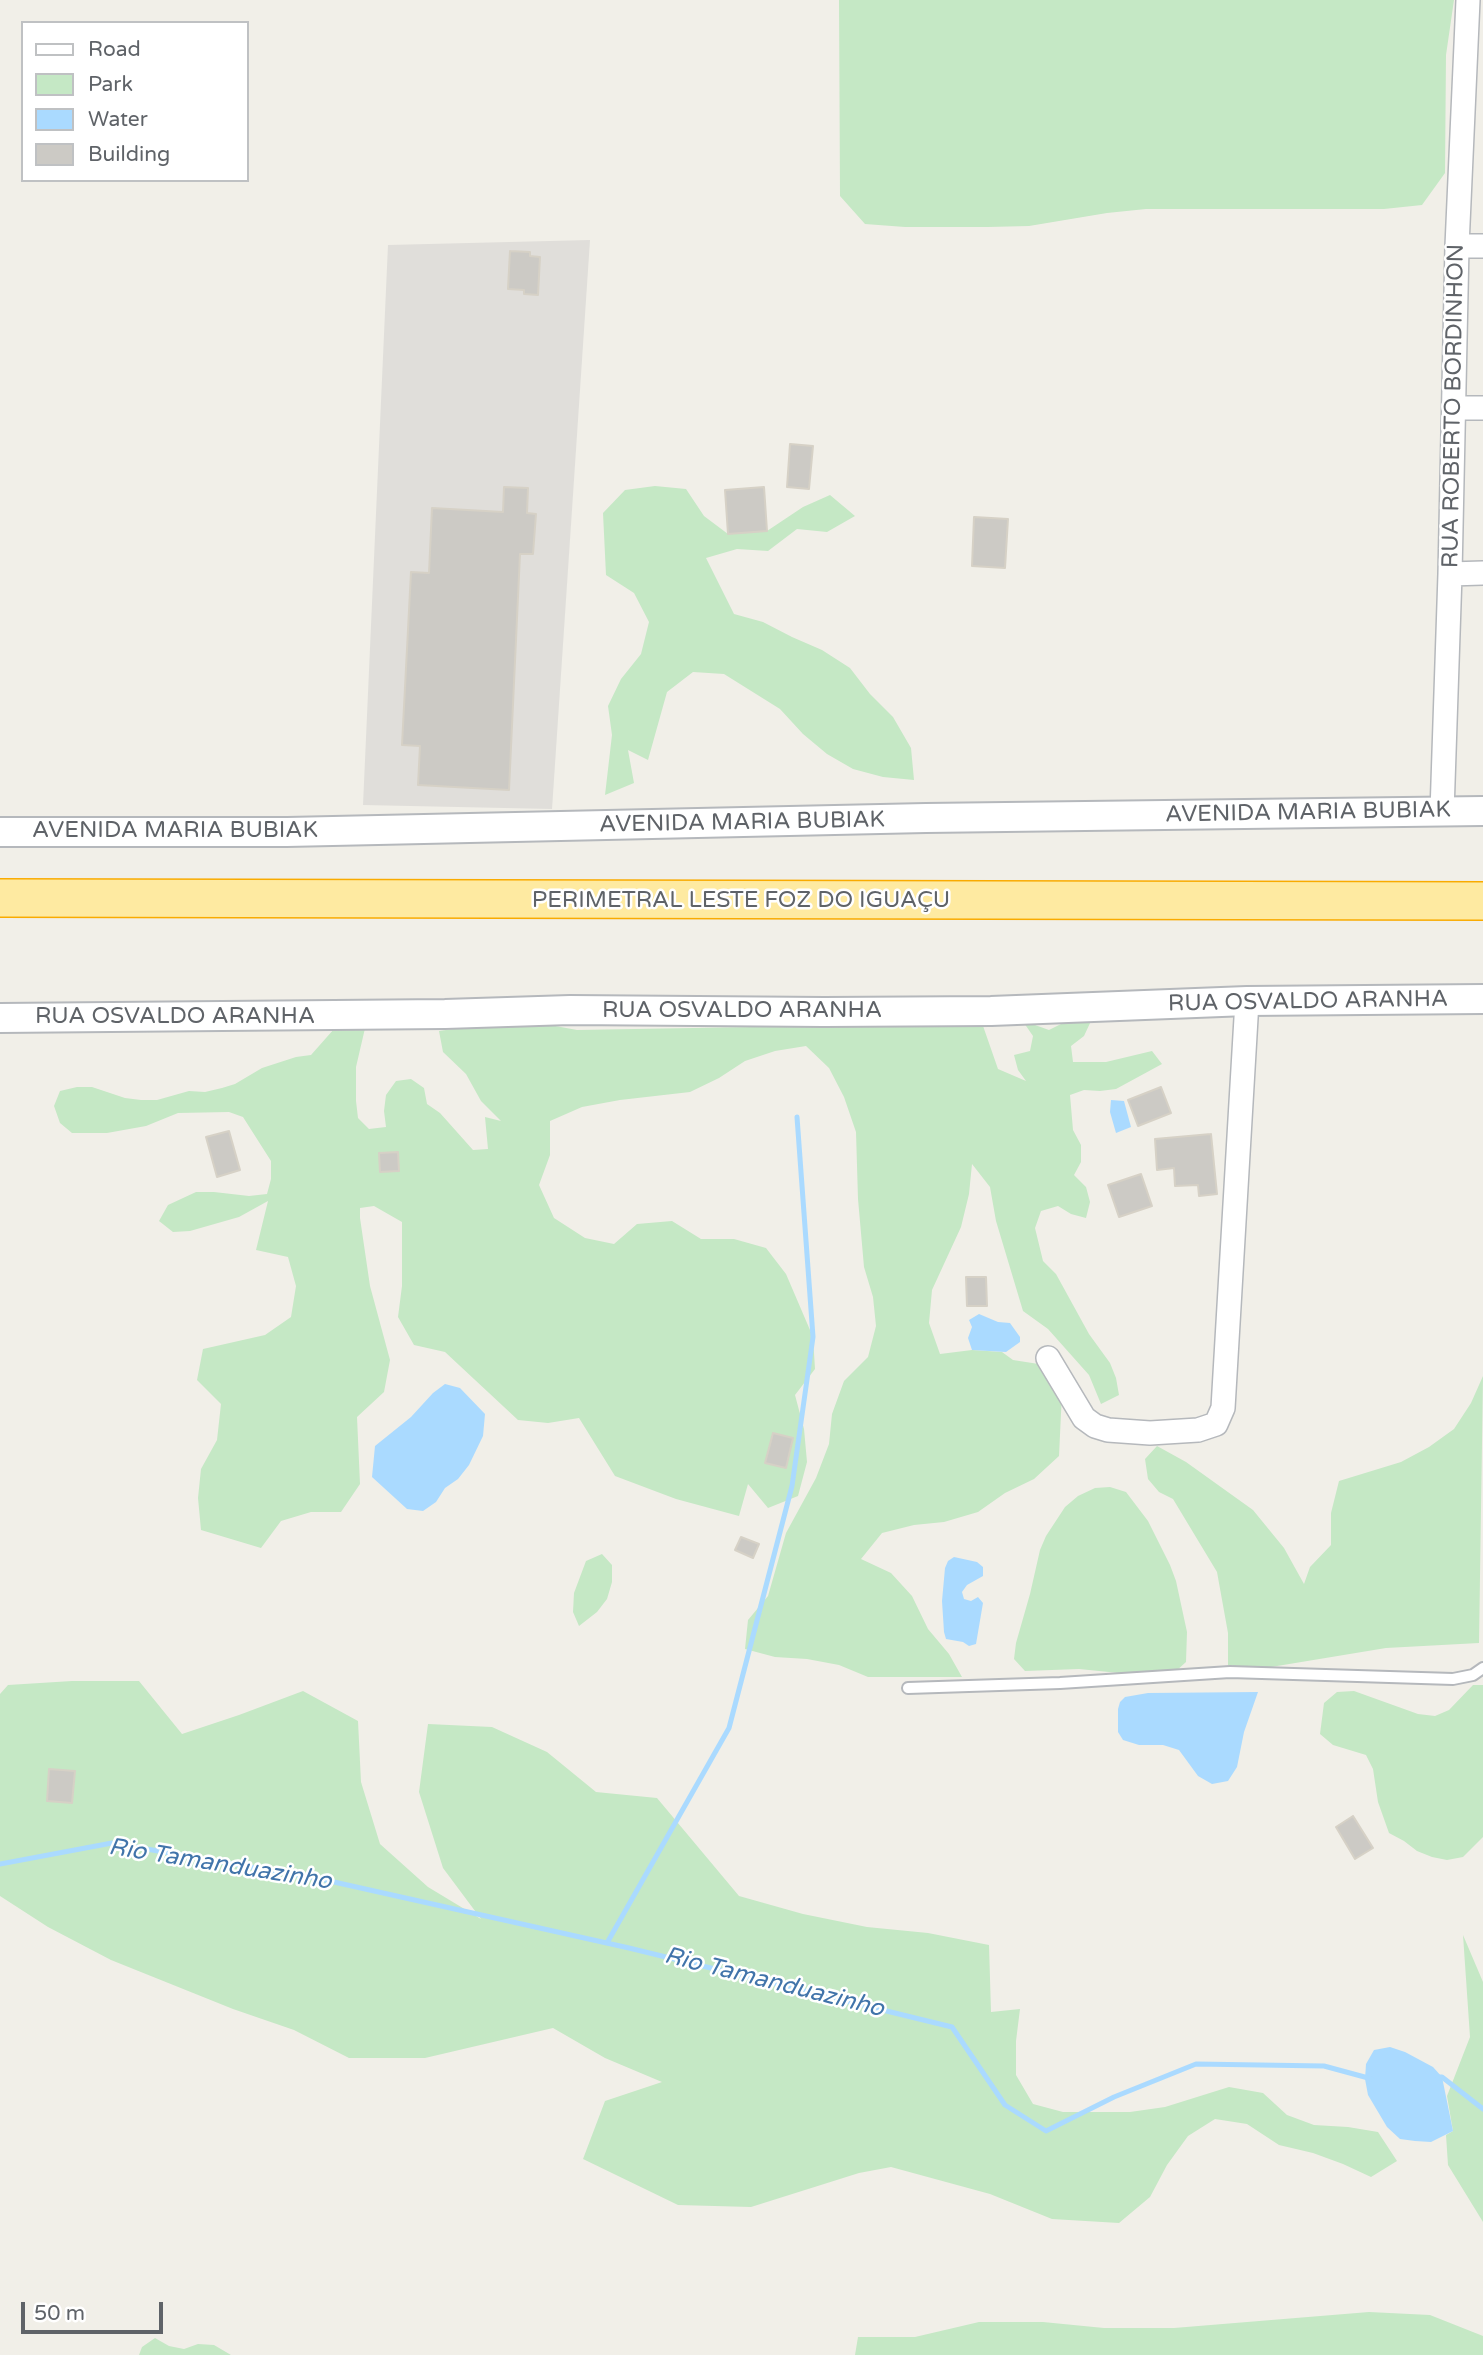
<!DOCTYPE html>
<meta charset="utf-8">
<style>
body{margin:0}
#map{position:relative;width:1483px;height:2355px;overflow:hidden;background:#f1efe8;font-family:"Varela Round",sans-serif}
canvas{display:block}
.legend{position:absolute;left:21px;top:21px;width:228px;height:161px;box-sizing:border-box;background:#fff;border:2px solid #bfc1c3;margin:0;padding:9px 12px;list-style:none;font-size:21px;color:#5f6368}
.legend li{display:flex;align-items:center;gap:14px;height:35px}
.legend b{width:35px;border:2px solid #bfc1c3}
.scale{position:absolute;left:21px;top:2302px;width:142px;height:32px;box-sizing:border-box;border:4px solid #5f6368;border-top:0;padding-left:9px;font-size:21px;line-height:24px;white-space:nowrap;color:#5f6368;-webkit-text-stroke:5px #fff;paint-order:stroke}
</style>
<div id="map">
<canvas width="1483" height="2355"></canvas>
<ul class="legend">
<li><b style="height:9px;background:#fff"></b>Road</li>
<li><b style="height:19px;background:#c5e8c5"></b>Park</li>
<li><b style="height:19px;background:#aadaff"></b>Water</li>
<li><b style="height:19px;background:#cccac5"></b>Building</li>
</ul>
<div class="scale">50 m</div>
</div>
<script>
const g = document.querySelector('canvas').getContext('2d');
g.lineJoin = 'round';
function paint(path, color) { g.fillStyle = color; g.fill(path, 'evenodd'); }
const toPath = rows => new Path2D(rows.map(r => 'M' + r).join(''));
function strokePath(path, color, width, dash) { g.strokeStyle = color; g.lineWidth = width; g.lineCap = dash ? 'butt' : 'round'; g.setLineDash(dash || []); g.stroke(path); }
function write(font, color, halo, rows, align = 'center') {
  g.font = font + ' "Varela Round",sans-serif'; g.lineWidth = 5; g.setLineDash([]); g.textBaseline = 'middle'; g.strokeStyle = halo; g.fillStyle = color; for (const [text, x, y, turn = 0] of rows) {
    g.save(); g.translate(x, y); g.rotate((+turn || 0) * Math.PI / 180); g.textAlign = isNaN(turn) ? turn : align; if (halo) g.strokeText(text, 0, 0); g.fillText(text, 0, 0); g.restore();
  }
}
const industrial = toPath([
 [590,240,552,809,363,805,388,245]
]);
const green = toPath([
 [839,0,1454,0,1446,55,1445,173,1422,205,1384,209,1146,209,1107,213,1029,226,988,227,905,227,865,224,840,196],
 [655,486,686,489,704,516,728,534,767,531,803,507,830,495,855,516,827,532,797,529,768,551,737,549,706,558,734,614,763,622,792,637,822,650,850,668,870,694,893,717,911,748,914,780,883,777,853,769,827,754,803,734,780,709,724,674,693,672,667,692,648,760,628,750,634,783,605,795,612,735,608,706,621,679,641,654,649,622,634,593,606,575,603,513,625,490],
 [1077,1016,1091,1021,1084,1036,1071,1046,1073,1062,1106,1062,1152,1051,1162,1064,1116,1089,1100,1091,1084,1090,1070,1095,1073,1130,1081,1145,1081,1162,1074,1175,1086,1187,1090,1202,1086,1218,1071,1214,1058,1206,1041,1211,1035,1228,1043,1261,1056,1274,1089,1334,1110,1363,1116,1378,1119,1395,1101,1404,1089,1375,1048,1329,1023,1311,996,1221,990,1187,972,1164,969,1194,961,1227,932,1290,929,1323,940,1354,972,1350,1002,1352,1013,1360,1045,1365,1062,1392,1059,1456,1034,1479,1005,1493,978,1512,944,1522,914,1525,882,1533,861,1559,891,1573,912,1596,928,1629,949,1654,962,1677,868,1677,839,1665,807,1659,775,1657,745,1649,748,1620,768,1596,786,1533,816,1478,829,1444,832,1414,844,1381,868,1357,876,1326,873,1297,864,1267,858,1199,856,1132,844,1097,829,1068,806,1046,775,1051,745,1061,719,1078,690,1092,620,1100,582,1107,550,1121,550,1155,539,1185,554,1218,585,1238,614,1244,637,1224,672,1221,701,1239,734,1239,766,1248,786,1274,813,1337,815,1369,795,1395,804,1429,807,1462,798,1496,768,1508,748,1484,739,1516,676,1499,615,1476,579,1418,548,1423,518,1420,445,1352,414,1345,398,1317,402,1286,402,1222,374,1206,360,1208,360,1218,370,1286,390,1360,384,1392,357,1417,360,1484,341,1512,311,1512,281,1521,261,1548,201,1530,198,1498,201,1469,217,1440,221,1404,197,1380,203,1349,265,1335,291,1317,296,1286,288,1257,256,1250,268,1201,239,1217,190,1231,173,1232,159,1221,168,1205,196,1192,214,1192,249,1196,267,1194,271,1179,271,1161,243,1117,229,1112,178,1113,146,1126,107,1133,72,1133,60,1123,54,1106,60,1091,77,1087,92,1087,125,1098,141,1100,157,1100,189,1091,205,1092,222,1088,235,1084,262,1068,296,1057,311,1055,334,1029,349,1022,366,1024,356,1067,356,1101,358,1118,369,1129,386,1127,384,1111,386,1095,396,1081,411,1079,424,1088,427,1104,440,1113,473,1150,488,1149,485,1117,501,1121,481,1101,466,1074,443,1052,439,1031,460,1028,550,1025,577,1030,982,1023,998,1069,1026,1081,1018,1070,1014,1055,1030,1051,1033,1036,1024,1023,1029,1019,1035,1025,1049,1030],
 [1483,1376,1479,1643,1386,1648,1259,1669,1228,1665,1228,1633,1217,1572,1173,1499,1159,1492,1148,1479,1145,1459,1157,1446,1186,1462,1253,1510,1284,1548,1304,1584,1310,1567,1331,1545,1331,1513,1339,1481,1401,1462,1429,1447,1454,1429,1471,1403],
 [1110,1487,1126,1492,1148,1521,1170,1565,1176,1581,1187,1632,1186,1662,1175,1672,1129,1674,1079,1669,1025,1671,1014,1659,1016,1643,1030,1594,1040,1550,1046,1536,1065,1507,1078,1496,1095,1488],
 [602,1554,612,1565,612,1582,607,1599,597,1612,579,1626,573,1612,574,1593,586,1561],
 [72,1681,139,1681,182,1734,239,1715,303,1691,358,1721,361,1782,380,1844,428,1887,481,1919,443,1868,419,1792,428,1724,492,1727,547,1752,596,1792,657,1798,739,1896,803,1914,867,1927,928,1933,989,1945,991,2012,1020,2009,1016,2041,1016,2075,1033,2104,1063,2112,1130,2112,1165,2107,1229,2087,1263,2093,1287,2115,1314,2125,1348,2127,1378,2132,1397,2161,1371,2177,1343,2164,1313,2153,1279,2145,1247,2124,1215,2119,1188,2136,1167,2165,1150,2197,1119,2223,1052,2219,990,2194,891,2167,859,2173,751,2207,678,2205,583,2159,605,2101,662,2082,605,2058,553,2028,425,2058,349,2058,294,2030,233,2009,111,1960,48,1927,0,1896,0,1694,8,1685],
 [1473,1685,1483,1685,1483,1837,1463,1857,1447,1860,1432,1857,1417,1851,1404,1841,1389,1833,1378,1802,1373,1769,1366,1755,1333,1745,1320,1734,1324,1703,1337,1692,1354,1691,1418,1714,1435,1716,1449,1710],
 [1463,1935,1483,1982,1483,2222,1448,2165,1446,2135,1453,2131,1447,2096,1470,2037],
 [1369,2312,1430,2315,1483,2336,1483,2355,855,2355,858,2337,915,2337,979,2322,1043,2322,1104,2328,1174,2328],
 [155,2338,169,2346,184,2349,198,2344,214,2345,231,2355,139,2355,142,2347]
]);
const water = toPath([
 [1111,1100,1124,1101,1131,1127,1116,1133,1110,1112],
 [979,1314,998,1322,1010,1323,1020,1337,1020,1342,1006,1352,972,1350,968,1338,972,1327,969,1320],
 [445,1384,460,1388,485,1414,483,1436,469,1465,458,1479,445,1488,436,1502,423,1511,407,1509,372,1477,375,1446,411,1417,433,1393],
 [954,1557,977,1562,983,1567,983,1576,967,1585,962,1592,964,1599,971,1601,978,1597,983,1603,976,1644,969,1646,963,1642,946,1639,944,1632,942,1601,945,1568,948,1561],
 [1258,1692,1244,1732,1237,1767,1228,1781,1212,1784,1198,1776,1179,1750,1163,1745,1139,1745,1123,1740,1118,1732,1118,1709,1120,1702,1125,1697,1148,1693],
 [1390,2047,1405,2052,1433,2067,1442,2077,1453,2131,1431,2142,1415,2141,1400,2139,1387,2127,1368,2095,1365,2079,1366,2064,1374,2050]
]);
const stream = toPath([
 [0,1864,112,1843,325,1880,629,1948,952,2027,1005,2105,1046,2131,1114,2097,1196,2064,1324,2066,1372,2079],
 [607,1943,729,1728,792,1486,813,1337,797,1117],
 [1438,2077,1442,2077,1483,2109]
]);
const building = toPath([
 [510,251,530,252,530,256,540,257,538,295,524,294,524,290,508,289,510,251],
 [790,444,813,446,809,489,787,487,790,444],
 [504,487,528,488,527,513,536,514,533,554,520,554,509,790,418,785,420,746,402,745,411,572,429,573,432,508,503,512,504,487],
 [764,487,767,531,728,534,725,490,764,487],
 [974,517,1008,519,1005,568,972,566,974,517],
 [1161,1087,1171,1113,1138,1126,1128,1100,1161,1087],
 [229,1131,240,1170,217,1177,206,1137,229,1131],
 [1211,1134,1217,1194,1199,1196,1198,1185,1175,1186,1174,1168,1157,1170,1155,1139,1211,1134],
 [398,1152,399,1171,380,1172,379,1153,398,1152],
 [1141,1174,1152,1206,1119,1217,1108,1185,1141,1174],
 [966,1277,986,1277,987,1306,967,1306,966,1277],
 [773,1433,793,1438,786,1468,765,1463,773,1433],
 [741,1537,759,1544,753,1558,735,1550,741,1537],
 [49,1769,75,1771,72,1803,47,1801,49,1769],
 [1353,1816,1373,1848,1355,1859,1336,1827,1353,1816]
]);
const service = toPath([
 [908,1688,1060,1683,1230,1672,1453,1679,1473,1675,1483,1668]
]);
const minor = toPath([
 [1457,246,1483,246],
 [1454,408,1483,408],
 [1450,574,1483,573],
 [1442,812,1450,574,1457,246,1468,0],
 [1048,1358,1084,1418,1095,1426,1108,1430,1150,1433,1198,1430,1216,1424,1223,1408,1247,1001]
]);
const tertiary = toPath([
 [0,832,287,832,926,818,1483,811],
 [0,1018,445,1014,570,1010,824,1012,991,1011,1247,1001,1483,999]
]);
const trunk = toPath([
 [0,898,1483,901]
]);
const streetNames = [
 ["RUA ROBERTO BORDINHON",1454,406,-89],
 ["AVENIDA MARIA BUBIAK",1308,813,-1],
 ["AVENIDA MARIA BUBIAK",742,823,-1],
 ["AVENIDA MARIA BUBIAK",175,831],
 ["PERIMETRAL LESTE FOZ DO IGUAÇU",741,901],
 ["RUA OSVALDO ARANHA",1308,1002,-1],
 ["RUA OSVALDO ARANHA",742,1011],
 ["RUA OSVALDO ARANHA",175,1017]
];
const waterNames = [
 ["Rio Tamanduazinho",220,1865,9],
 ["Rio Tamanduazinho",774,1983,14]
];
paint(industrial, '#e0deda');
paint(green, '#c5e8c5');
paint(water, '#aadaff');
strokePath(stream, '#aadaff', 5);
paint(building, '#cccac5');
strokePath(building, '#d6d1c6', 2);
strokePath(service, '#b5b8bc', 14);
strokePath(minor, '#b5b8bc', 26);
strokePath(tertiary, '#b5b8bc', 32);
strokePath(trunk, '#f9ab00', 40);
strokePath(service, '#fff', 10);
strokePath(minor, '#fff', 23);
strokePath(tertiary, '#fff', 28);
strokePath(trunk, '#feeaa1', 37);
write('23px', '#5f6368', '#fff', streetNames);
write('italic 24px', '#4174aa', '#fff', waterNames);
</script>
